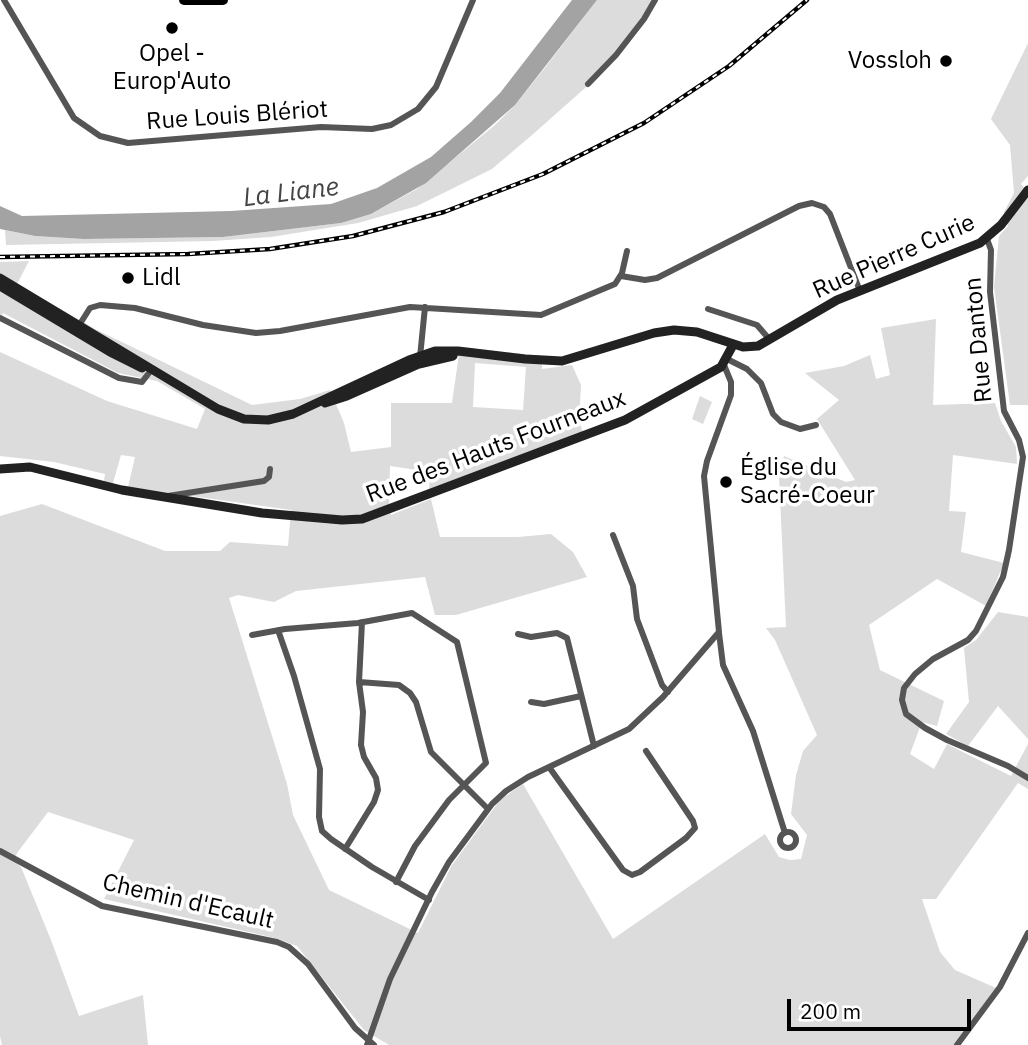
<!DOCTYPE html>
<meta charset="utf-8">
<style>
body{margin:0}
#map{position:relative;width:1028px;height:1045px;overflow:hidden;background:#fff;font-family:"IBM Plex Sans",sans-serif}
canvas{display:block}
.scale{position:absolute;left:787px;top:999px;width:184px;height:32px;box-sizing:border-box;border:4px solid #000;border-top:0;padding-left:9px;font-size:21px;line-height:24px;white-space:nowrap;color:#000;-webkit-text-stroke:5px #fff;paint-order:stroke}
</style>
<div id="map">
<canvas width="1028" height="1045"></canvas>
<div class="scale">200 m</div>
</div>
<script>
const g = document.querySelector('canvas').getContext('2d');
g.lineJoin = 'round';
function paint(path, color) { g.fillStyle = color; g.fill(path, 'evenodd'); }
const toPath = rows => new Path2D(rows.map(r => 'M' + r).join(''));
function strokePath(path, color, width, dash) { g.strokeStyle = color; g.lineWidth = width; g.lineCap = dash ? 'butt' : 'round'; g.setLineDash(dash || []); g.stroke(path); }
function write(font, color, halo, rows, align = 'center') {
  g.font = font + ' "IBM Plex Sans",sans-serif'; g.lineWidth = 7; g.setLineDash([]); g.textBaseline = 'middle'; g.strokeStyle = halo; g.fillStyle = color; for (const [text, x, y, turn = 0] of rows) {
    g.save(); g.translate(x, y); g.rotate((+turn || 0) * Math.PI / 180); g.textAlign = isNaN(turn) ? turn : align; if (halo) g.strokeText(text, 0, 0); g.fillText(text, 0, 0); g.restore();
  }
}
const green = toPath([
 [597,0,657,0,602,73,532,135,492,169,417,206,358,223,271,237,213,241,6,245,5,230,35,236,84,239,223,237,341,223,371,214,417,189,495,125,515,105,544,69],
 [1028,43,1028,176,1021,184,1028,192,1028,405,1010,405,994,287,999,236,1008,226,1004,212,1014,193,1010,145,991,119],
 [29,261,17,284,97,330,252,405,300,399,330,390,344,423,351,452,391,447,391,403,452,403,460,347,542,356,542,369,572,365,581,385,579,421,583,432,429,489,430,472,390,466,389,505,391,515,431,499,440,537,518,537,551,534,573,552,587,577,456,615,435,615,425,577,296,591,274,602,238,595,229,598,287,784,293,815,329,890,418,933,452,865,500,800,523,784,613,939,765,834,779,857,790,860,801,859,807,835,791,814,796,775,803,751,817,735,775,640,766,628,786,627,779,476,784,456,846,482,855,480,817,419,839,400,805,373,844,366,870,355,876,379,890,375,881,328,936,319,933,405,995,403,1001,421,1016,447,1017,464,953,455,949,511,966,512,961,552,1004,563,986,606,937,579,869,625,880,670,944,701,937,726,922,722,910,754,934,769,947,744,1011,776,1028,744,1028,789,1018,783,936,899,922,899,940,952,955,970,996,988,955,1045,389,1045,364,1030,297,946,275,938,104,899,134,840,48,812,17,853,14,861,21,867,51,940,79,1016,143,995,148,1045,2,1045,0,1036,0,516,42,504,165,551,220,551,230,542,288,546,291,510,128,487,135,457,121,455,113,483,104,481,105,474,54,462,0,456,0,352,107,401,197,429,205,409,157,381,118,373,3,313,0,319,0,262],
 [475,363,526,367,523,410,473,407],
 [700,396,712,402,703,424,692,419],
 [998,612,1028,617,1028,739,998,706,968,746,946,734,969,702,964,648,976,640]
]);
const water = toPath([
 [572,0,597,0,515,105,426,183,371,214,341,223,223,237,84,239,35,236,0,229,0,206,22,216,231,211,331,204,377,188,431,157,471,122,500,93]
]);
const street = toPath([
 [4,0,74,118,100,136,128,143,321,127,372,129,391,125,418,109,436,87,473,0],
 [588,84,616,55,644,19,655,0],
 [987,239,991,250,990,292,1004,411,1019,440,1023,457,1009,550,1003,577,976,631,968,640,933,659,915,674,904,688,902,700,906,714,925,728,947,740,1008,766,1028,778],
 [621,276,645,280,657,278,799,206,812,203,824,207,830,214,860,291],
 [708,309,757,325,770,340],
 [0,318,119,378,142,382,152,369],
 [78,327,90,308,100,305,135,308,203,325,256,333,280,331,410,307,541,315,615,284,622,273,627,251],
 [420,357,425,307],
 [727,359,747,369,761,383,773,414,781,422,800,429,816,425],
 [168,496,264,481,269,477,270,469],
 [613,535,633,586,637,619,662,685,668,692],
 [278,630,294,676,320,769,319,817,322,831,331,839,372,867,429,900],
 [719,633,723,665,753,731,785,833],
 [518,634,531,637,557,633,567,638,594,746],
 [252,635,285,629,358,623,412,613,457,642,486,763,449,800,415,846,396,882],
 [359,682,399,685,410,693,416,702,431,752,488,809],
 [531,702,544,704,581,696],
 [549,767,623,870,632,875,640,872,686,838,695,828,693,821,646,751],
 '780 840a8 8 0 1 1 16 0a8 8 0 1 1-16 0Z',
 [345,849,374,802,378,790,376,778,364,757,361,745,363,712,359,682,362,622],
 [0,851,102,906,277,942,289,947,308,964,355,1028,374,1045],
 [367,1045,390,979,432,892,449,862,492,804,506,791,528,777,629,729,663,697,719,632,704,476,707,461,731,395,731,382,724,365],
 [957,1045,1000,987,1028,933]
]);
const secondary = toPath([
 [0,278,218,409,244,419,268,420,293,414,409,360,435,351,458,351,525,359,562,361,654,333,674,330,697,332,743,347,758,346,837,300,980,243,1001,225,1028,190],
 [0,286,110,352,142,368],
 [325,403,347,396,419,364,453,356],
 [0,469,30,467,122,490,262,513,342,520,362,519,625,420,721,367,733,345]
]);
const primary = toPath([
 [184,0,223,0]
]);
const rail = toPath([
 [0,257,188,254,270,249,353,236,444,212,543,174,644,123,729,66,807,0]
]);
const markers = [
 [172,28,7,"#000"],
 [946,61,7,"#000"],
 [128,278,7,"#000"],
 [726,482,7,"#000"]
];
const poiNames = [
 ["Opel -",172,54,"center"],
 ["Europ'Auto",172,82,"center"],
 ["Vossloh",932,61,"right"],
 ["Lidl",142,278],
 ["Église du",740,468],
 ["Sacré-Coeur",740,496]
];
const streetNames = [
 ["Rue Louis Blériot",237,116,-4],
 ["Rue Pierre Curie",894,257,-24],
 ["Rue Danton",979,340,-95],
 ["Rue des Hauts Fourneaux",496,447,-21],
 ["Chemin d'Ecault",188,902,13]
];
const waterNames = [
 ["La Liane",291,193,-7]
];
paint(green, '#dcdcdc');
paint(water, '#a3a3a3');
strokePath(street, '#555', 6);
strokePath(secondary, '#222', 9);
strokePath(primary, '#000', 10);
strokePath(rail, '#000', 4.5);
strokePath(rail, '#fff', 2, [5]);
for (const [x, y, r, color] of markers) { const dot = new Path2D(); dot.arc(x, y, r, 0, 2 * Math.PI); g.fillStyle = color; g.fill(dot); strokePath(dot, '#fff', 2.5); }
write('24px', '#000', '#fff', poiNames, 'left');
write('24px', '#000', '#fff', streetNames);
write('italic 26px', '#444', '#fff', waterNames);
</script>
